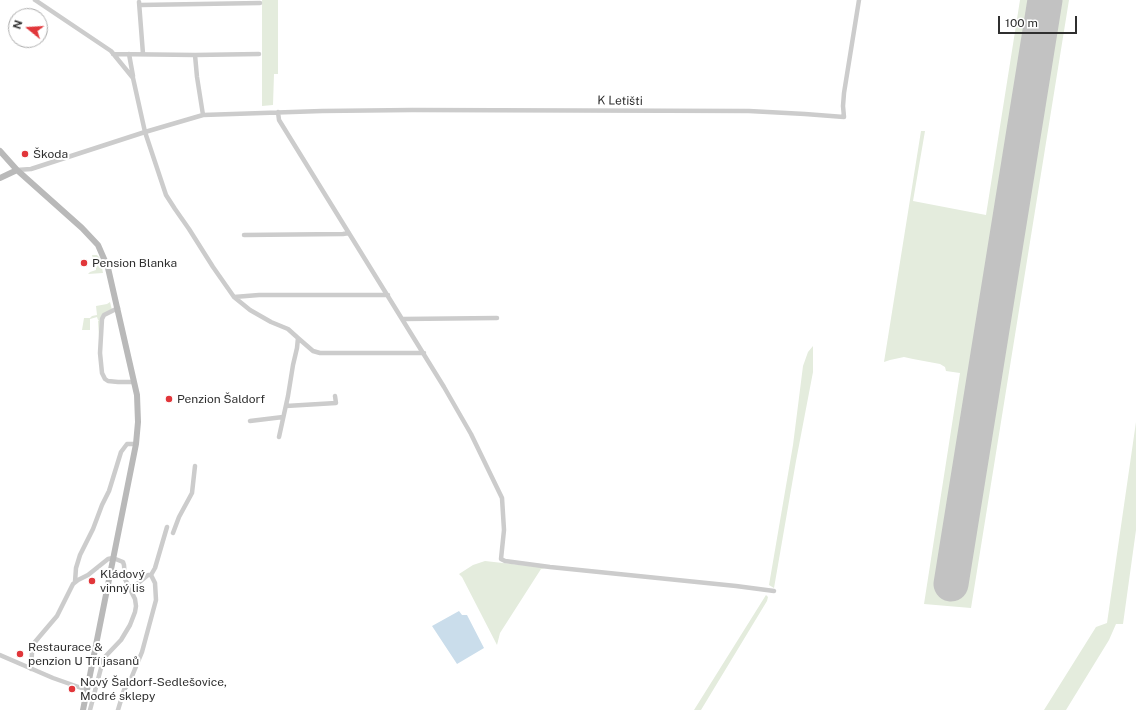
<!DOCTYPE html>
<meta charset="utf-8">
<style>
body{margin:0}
#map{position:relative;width:1136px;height:710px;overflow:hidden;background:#fff;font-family:"Public Sans",sans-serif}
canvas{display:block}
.north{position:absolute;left:8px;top:8px;width:40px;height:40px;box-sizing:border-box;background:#fff;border:1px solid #acacac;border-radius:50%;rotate:288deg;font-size:11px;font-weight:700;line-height:16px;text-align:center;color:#2f2f2f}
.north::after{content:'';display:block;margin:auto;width:14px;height:18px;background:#e1363a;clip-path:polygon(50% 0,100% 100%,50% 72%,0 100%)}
.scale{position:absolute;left:998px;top:16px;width:79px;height:18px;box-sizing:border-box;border:2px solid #2f2f2f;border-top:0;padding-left:5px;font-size:12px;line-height:14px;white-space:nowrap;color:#2f2f2f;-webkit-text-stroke:3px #fff;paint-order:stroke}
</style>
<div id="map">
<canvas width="1136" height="710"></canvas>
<div class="north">N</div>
<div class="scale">100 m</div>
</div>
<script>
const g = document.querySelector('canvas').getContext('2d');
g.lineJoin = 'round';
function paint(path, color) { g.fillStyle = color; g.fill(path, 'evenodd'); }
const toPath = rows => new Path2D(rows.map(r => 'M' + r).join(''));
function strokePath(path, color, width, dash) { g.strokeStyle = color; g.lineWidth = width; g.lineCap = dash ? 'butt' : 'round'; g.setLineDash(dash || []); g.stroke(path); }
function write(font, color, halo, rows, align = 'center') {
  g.font = font + ' "Public Sans",sans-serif'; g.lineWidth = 4; g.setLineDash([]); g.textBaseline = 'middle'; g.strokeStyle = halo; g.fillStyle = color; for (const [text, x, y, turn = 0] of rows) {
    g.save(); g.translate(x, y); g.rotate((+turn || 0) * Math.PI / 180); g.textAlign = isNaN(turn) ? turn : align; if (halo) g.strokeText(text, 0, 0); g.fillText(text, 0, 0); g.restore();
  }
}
const green = toPath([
 [262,0,278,0,278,74,274,74,273,105,262,106],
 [1020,0,1069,0,971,608,924,604,960,373,946,371,945,367,940,364,913,359,904,357,890,360,884,362,921,131,925,131,913,201,986,215],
 [92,255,97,255,100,258,103,273,88,274,90,272,96,270,96,268,97,267,96,261,93,259],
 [110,302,112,310,102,315,99,337,98,321,99,321,98,320,97,317,90,319,90,330,82,330,84,318,90,318,92,316,97,315,96,306,107,304],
 [813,346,813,372,796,461,774,588,769,585,793,445,803,366,808,352],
 [1136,422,1136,530,1123,624,1116,624,1109,640,1066,710,1044,710,1096,627,1107,623],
 [485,561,547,568,541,569,500,633,497,645,462,577,459,574,473,565],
 [766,595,768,597,767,601,701,710,694,710]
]);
const water = toPath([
 [459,611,462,615,467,615,484,648,457,664,432,626]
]);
const runway = toPath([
 [951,584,1045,0]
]);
const street = toPath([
 [35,0,111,51,133,78,145,132,166,195,175,209,189,229,213,267,234,297,250,310,271,322,288,329,298,338,297,348,293,365,288,396,279,437],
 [139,2,143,54],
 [140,5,260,3],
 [113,54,195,55,197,77,203,115],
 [129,54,133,76],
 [195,55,259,54],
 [278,112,279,120,444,387,471,434,502,498,504,530,501,559,505,561,550,567,736,586,774,591],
 [17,170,31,169,145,132,203,115,322,111,412,110,749,111,805,114,844,117,843,106,844,93,859,0],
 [244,235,343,234,349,233],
 [234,297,259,295,388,295],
 [118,308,104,315,102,319,100,353,102,373,105,379,108,381,118,382,134,382],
 [403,319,497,318],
 [298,338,313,351,320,353,424,353],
 [286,406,336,403,335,396],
 [250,421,283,417],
 [173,533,179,517,192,493,195,466],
 [151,575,155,568,167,527],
 [75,582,76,568,80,555,93,529,102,505,109,491,121,452,127,444,136,444],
 [0,655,53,678,87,690],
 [31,669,32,652,35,642,40,636,57,616,73,584,78,580,88,575,108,559,113,558,123,562,124,565,125,579,135,599,136,606,135,612,130,625,121,640,101,661,101,668,90,710],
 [118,710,124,690,130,681,142,652,156,600,155,583,151,575,148,575,137,584,129,587]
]);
const secondary = toPath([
 [0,151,17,170,82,228,98,245,108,268,137,395,138,422,136,444,83,710],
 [0,178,17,170]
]);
const markers = [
 [25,154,4,"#e1363a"],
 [84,263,4,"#e1363a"],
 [169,399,4,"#e1363a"],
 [92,581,4,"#e1363a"],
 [20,654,4,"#e1363a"],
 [72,689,4,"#e1363a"]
];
const streetNames = [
 ["K Letišti",620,101,1]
];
const poiNames = [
 ["Škoda",33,154],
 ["Pension Blanka",92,263],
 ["Penzion Šaldorf",177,399],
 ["Kládový",100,574],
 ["vinný lis",100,588],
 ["Restaurace &",28,647],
 ["penzion U Tří jasanů",28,661],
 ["Nový Šaldorf-Sedlešovice,",80,682],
 ["Modré sklepy",80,696]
];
paint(green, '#e4ecdd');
paint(water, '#caddeb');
strokePath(runway, '#c2c2c2', 35);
strokePath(street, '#ccc', 4.5);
strokePath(secondary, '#b9b9b9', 6);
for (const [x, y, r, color] of markers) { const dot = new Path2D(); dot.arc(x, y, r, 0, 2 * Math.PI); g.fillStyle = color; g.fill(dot); strokePath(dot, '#fff', 1.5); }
write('12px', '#2f2f2f', '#fff', streetNames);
write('12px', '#2f2f2f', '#fff', poiNames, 'left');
</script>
